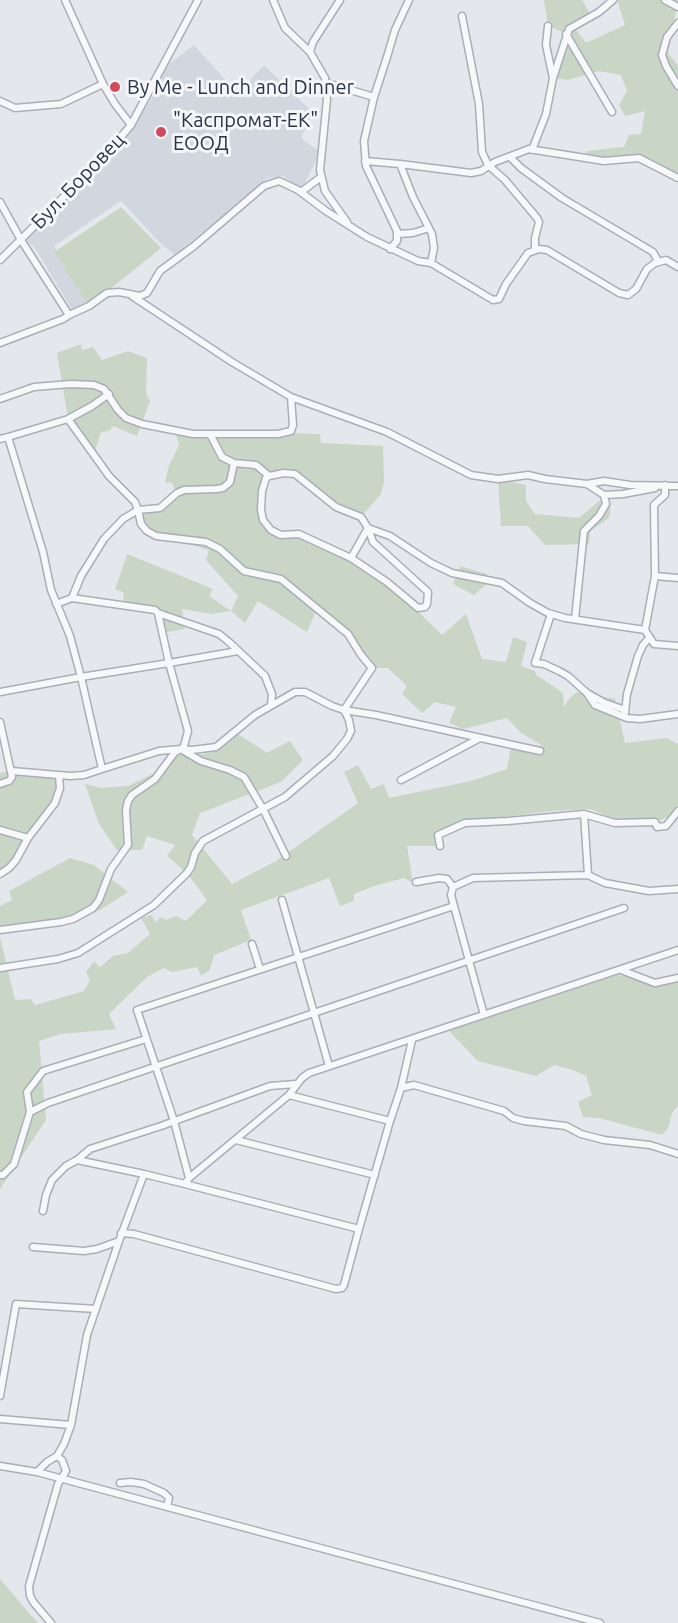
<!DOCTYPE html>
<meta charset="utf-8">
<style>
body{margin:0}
canvas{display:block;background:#e4e7ec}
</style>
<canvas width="678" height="1623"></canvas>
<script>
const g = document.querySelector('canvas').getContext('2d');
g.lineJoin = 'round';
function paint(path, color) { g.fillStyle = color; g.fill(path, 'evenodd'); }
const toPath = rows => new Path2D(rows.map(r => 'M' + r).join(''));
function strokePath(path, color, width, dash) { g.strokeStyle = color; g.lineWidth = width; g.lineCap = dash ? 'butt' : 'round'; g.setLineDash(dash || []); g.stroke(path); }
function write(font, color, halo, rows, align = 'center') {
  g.font = font + ' Ubuntu,sans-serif'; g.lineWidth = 6; g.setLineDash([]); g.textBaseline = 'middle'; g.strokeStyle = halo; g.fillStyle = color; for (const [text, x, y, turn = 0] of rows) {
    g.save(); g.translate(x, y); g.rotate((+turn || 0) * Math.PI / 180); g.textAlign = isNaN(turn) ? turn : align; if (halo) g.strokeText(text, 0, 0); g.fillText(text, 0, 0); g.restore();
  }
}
const built = toPath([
 [194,45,238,94,264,65,313,113,301,138,320,152,302,189,283,176,268,178,175,255,160,243,121,201,54,246,88,300,73,311,35,248,26,240,113,156,148,105,169,64]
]);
const green = toPath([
 [544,0,582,0,592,17,573,26,586,43,625,25,617,0,678,0,668,53,678,66,678,178,639,158,588,159,585,155,587,151,624,147,629,135,641,134,645,111,625,116,619,105,627,91,621,75,599,71,568,80,553,78,566,34,548,25],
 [121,207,161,248,89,306,54,252],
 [81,344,82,350,93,347,102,360,128,351,147,358,146,393,150,401,137,436,113,426,109,431,101,432,94,454,68,419,57,353],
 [175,430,320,434,321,443,383,446,384,482,381,494,361,517,336,507,295,474,266,478,261,516,276,534,290,533,332,550,387,582,442,635,466,614,482,659,506,662,513,637,527,642,521,666,535,671,536,675,563,693,564,707,569,699,577,692,615,699,625,743,666,738,678,744,678,805,668,817,661,820,612,818,590,809,551,811,465,822,435,831,440,846,407,846,413,883,404,878,374,886,354,894,354,901,340,906,329,878,241,910,251,940,214,955,210,970,201,976,197,967,172,972,164,968,147,977,109,1014,116,1029,61,1034,39,1041,46,1120,0,1189,0,937,15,1000,31,999,35,1005,84,991,90,980,86,972,94,961,100,967,113,956,128,953,150,934,141,918,152,915,155,922,161,917,166,920,176,916,186,921,207,900,187,873,167,856,175,845,147,836,142,850,117,850,99,824,85,784,101,788,128,786,169,766,181,749,194,756,213,752,228,743,238,734,267,753,290,741,303,760,281,782,200,813,192,835,232,884,276,861,358,803,344,772,358,765,371,789,384,784,389,798,471,781,507,769,511,745,543,746,521,733,507,718,463,729,449,723,456,707,435,702,422,713,402,694,407,686,388,668,372,668,355,643,317,609,307,632,258,601,245,623,231,611,211,614,182,609,185,629,162,633,158,613,123,604,124,592,115,590,127,554,213,589,209,596,231,611,238,596,206,560,209,550,147,531,138,510,160,508,177,493,171,482,165,483,169,465,179,446],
 [498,479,526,485,526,501,535,514,579,518,599,501,611,503,609,518,590,531,589,544,545,545,528,526,501,526],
 [460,566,487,574,487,584,474,595,453,584],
 [12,771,59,776,59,795,23,850,0,874,0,773],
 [70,858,94,865,128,892,100,910,73,919,0,930,0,906,12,900,9,891],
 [614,974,655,983,678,979,678,1106,672,1113,668,1128,662,1135,599,1118,583,1117,578,1102,592,1095,586,1076,573,1070,554,1065,536,1076,478,1061,446,1028],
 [0,1579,30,1614,38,1623,0,1623]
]);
const minor = toPath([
 [65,0,103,84,115,104,131,125],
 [273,0,285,28,310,52,325,78,327,99,320,170,325,191,347,222],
 [665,0,678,7],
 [462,16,479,104,482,152,488,165,505,180,537,218,539,222,535,238,535,250],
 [678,23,667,37,662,55,666,66,678,86],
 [548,26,546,45,553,78,569,29,599,12,613,0],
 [566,34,612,112],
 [310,52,313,42,340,0],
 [327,83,374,97],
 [0,101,15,108,61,104,103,84],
 [532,150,546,114,553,78],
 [510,157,521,168,562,198,653,252,658,261],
 [365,161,400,164,471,173,481,171,495,162,529,149,604,161,639,158,678,178],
 [400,164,413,197,432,234,434,248,431,263],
 [301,192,321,177],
 [0,202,21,240,69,315,63,319,0,343],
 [398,234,413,233,429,228],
 [390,249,397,241,397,231,366,166,364,141,374,97,387,57,395,30,409,0],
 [0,260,103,158,131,125,198,0],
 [69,315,89,306,107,293,119,292,140,296,147,293,160,271,194,246,264,186,279,181,298,190,326,211,367,237,418,261,431,263,493,300,499,299,506,284,528,253,539,249,547,250,619,293,628,295,636,289,647,269,655,263,666,260,678,267],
 [291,397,387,432,471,475,498,479,528,475,545,479,587,484,604,481,630,485,678,486],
 [0,399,34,387,71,384,94,385,104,389,118,410,126,418,142,424,193,434,278,434,291,431,293,425,291,397,232,362,132,296],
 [210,434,222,457,234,463,230,482,223,488,217,489,184,490,177,493,160,508,138,510,141,524,147,531,156,536,206,542,220,549,244,571,281,579,348,634,361,655,372,668,344,710],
 [8,437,68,419,92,406,109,394],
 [0,439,8,437,43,552,51,590,70,636,81,677,0,692],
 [234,463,256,465,269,476,266,478,262,491,261,510,263,520,271,530,281,535,299,534,351,558,368,528,361,517,336,507,295,474,284,473,269,476],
 [604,495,623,494,655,488],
 [351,558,387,582,418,608,425,607,427,604,428,592,373,542,368,528,390,536,431,563,452,573,502,583,530,603,548,613,565,618,645,630,655,576,654,505,665,495,665,485],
 [655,576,678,578],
 [56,604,72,598,81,576,104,539,123,519,138,510,135,502,109,476,68,419],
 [158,613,219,634,229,642,265,676,272,694,271,705],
 [551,614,535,663,544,664,559,671,568,676,587,693,605,703,625,710],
 [575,619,584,531,599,516,606,504,604,495,587,484],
 [645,630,654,644,678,646],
 [587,693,595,705,627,718,640,719,678,714],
 [625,713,627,694,638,656,643,645,649,638],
 [0,722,12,777,9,781,0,784],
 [184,751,201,761,230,770,244,777,263,809,286,856],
 [102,769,159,751,181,749,184,746,188,731,169,663,238,651],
 [12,771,70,776,84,775,102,769,81,677,169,663,158,613,155,610,72,598],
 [401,780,478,739],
 [584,814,588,875],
 [0,830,28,838],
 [440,846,438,835,465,823,508,821,584,814,615,823,655,822,657,827,666,826,678,811],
 [0,874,9,868,16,860,28,838,55,803,60,788,59,776],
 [416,882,439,878,447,879,453,887,473,878,588,875,605,883,649,891,678,889],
 [453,887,451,895,454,906,484,1015],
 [282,900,329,1066],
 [0,930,61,922,73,919,93,908,99,900,111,869,128,845,126,810,128,801,132,795,155,779,175,752,181,749,192,750,216,747,255,715,295,692,305,692,332,706,344,710,376,715,540,751],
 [252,944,260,969],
 [0,968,58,959,78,953,154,905,187,873,191,867,195,853,203,841,285,797,333,756,347,739,351,731,349,720,344,710],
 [621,970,655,983,678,978],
 [401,1088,412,1040],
 [289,1095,302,1078,309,1073,678,950],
 [30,1112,27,1092,43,1071,146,1039],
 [236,1140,375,1175],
 [144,1174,77,1160,90,1149,161,1126,270,1086,296,1084],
 [0,1175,3,1175,14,1164,30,1112,48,1103,624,908],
 [189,1178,174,1121,137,1010,454,906],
 [185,1184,359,1229,390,1121],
 [43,1211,46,1195,52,1180,66,1166,77,1160],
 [121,1233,134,1234,336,1289,342,1288,344,1285,359,1229],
 [33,1247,84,1251,97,1249,119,1241],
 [0,1396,16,1304,96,1309],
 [0,1419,71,1425],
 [0,1466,37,1472,47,1462,57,1456,64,1444,71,1425,87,1335,119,1241,144,1174,185,1184,189,1178,289,1095,390,1121,401,1088,414,1085,504,1111,513,1118,524,1121,566,1126,581,1134,604,1140,650,1145,678,1154],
 [37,1472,600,1623],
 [120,1483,131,1482,144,1484,164,1493,169,1498,167,1507],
 [51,1623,34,1603,30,1596,29,1586,58,1484,66,1471,62,1460,57,1456]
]);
const markers = [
 [115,87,6,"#d1495b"],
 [161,132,6,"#d1495b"]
];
const poiNames = [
 ["By Me - Lunch and Dinner",127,87],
 ["\"Каспромат-ЕК\"",173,120],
 ["ЕООД",173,143]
];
const streetNames = [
 ["Бул. Боровец",78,181,-46]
];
paint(built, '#d2d6de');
paint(green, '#c9d6c5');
strokePath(minor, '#a9aeb7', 9);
strokePath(minor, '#f7f8fa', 6);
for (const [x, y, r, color] of markers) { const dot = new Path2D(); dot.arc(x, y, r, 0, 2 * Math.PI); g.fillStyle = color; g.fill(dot); strokePath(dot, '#f4f6f9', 2); }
write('20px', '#2b3445', '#f4f6f9', poiNames, 'left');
write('20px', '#2b3445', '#f4f6f9', streetNames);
</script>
